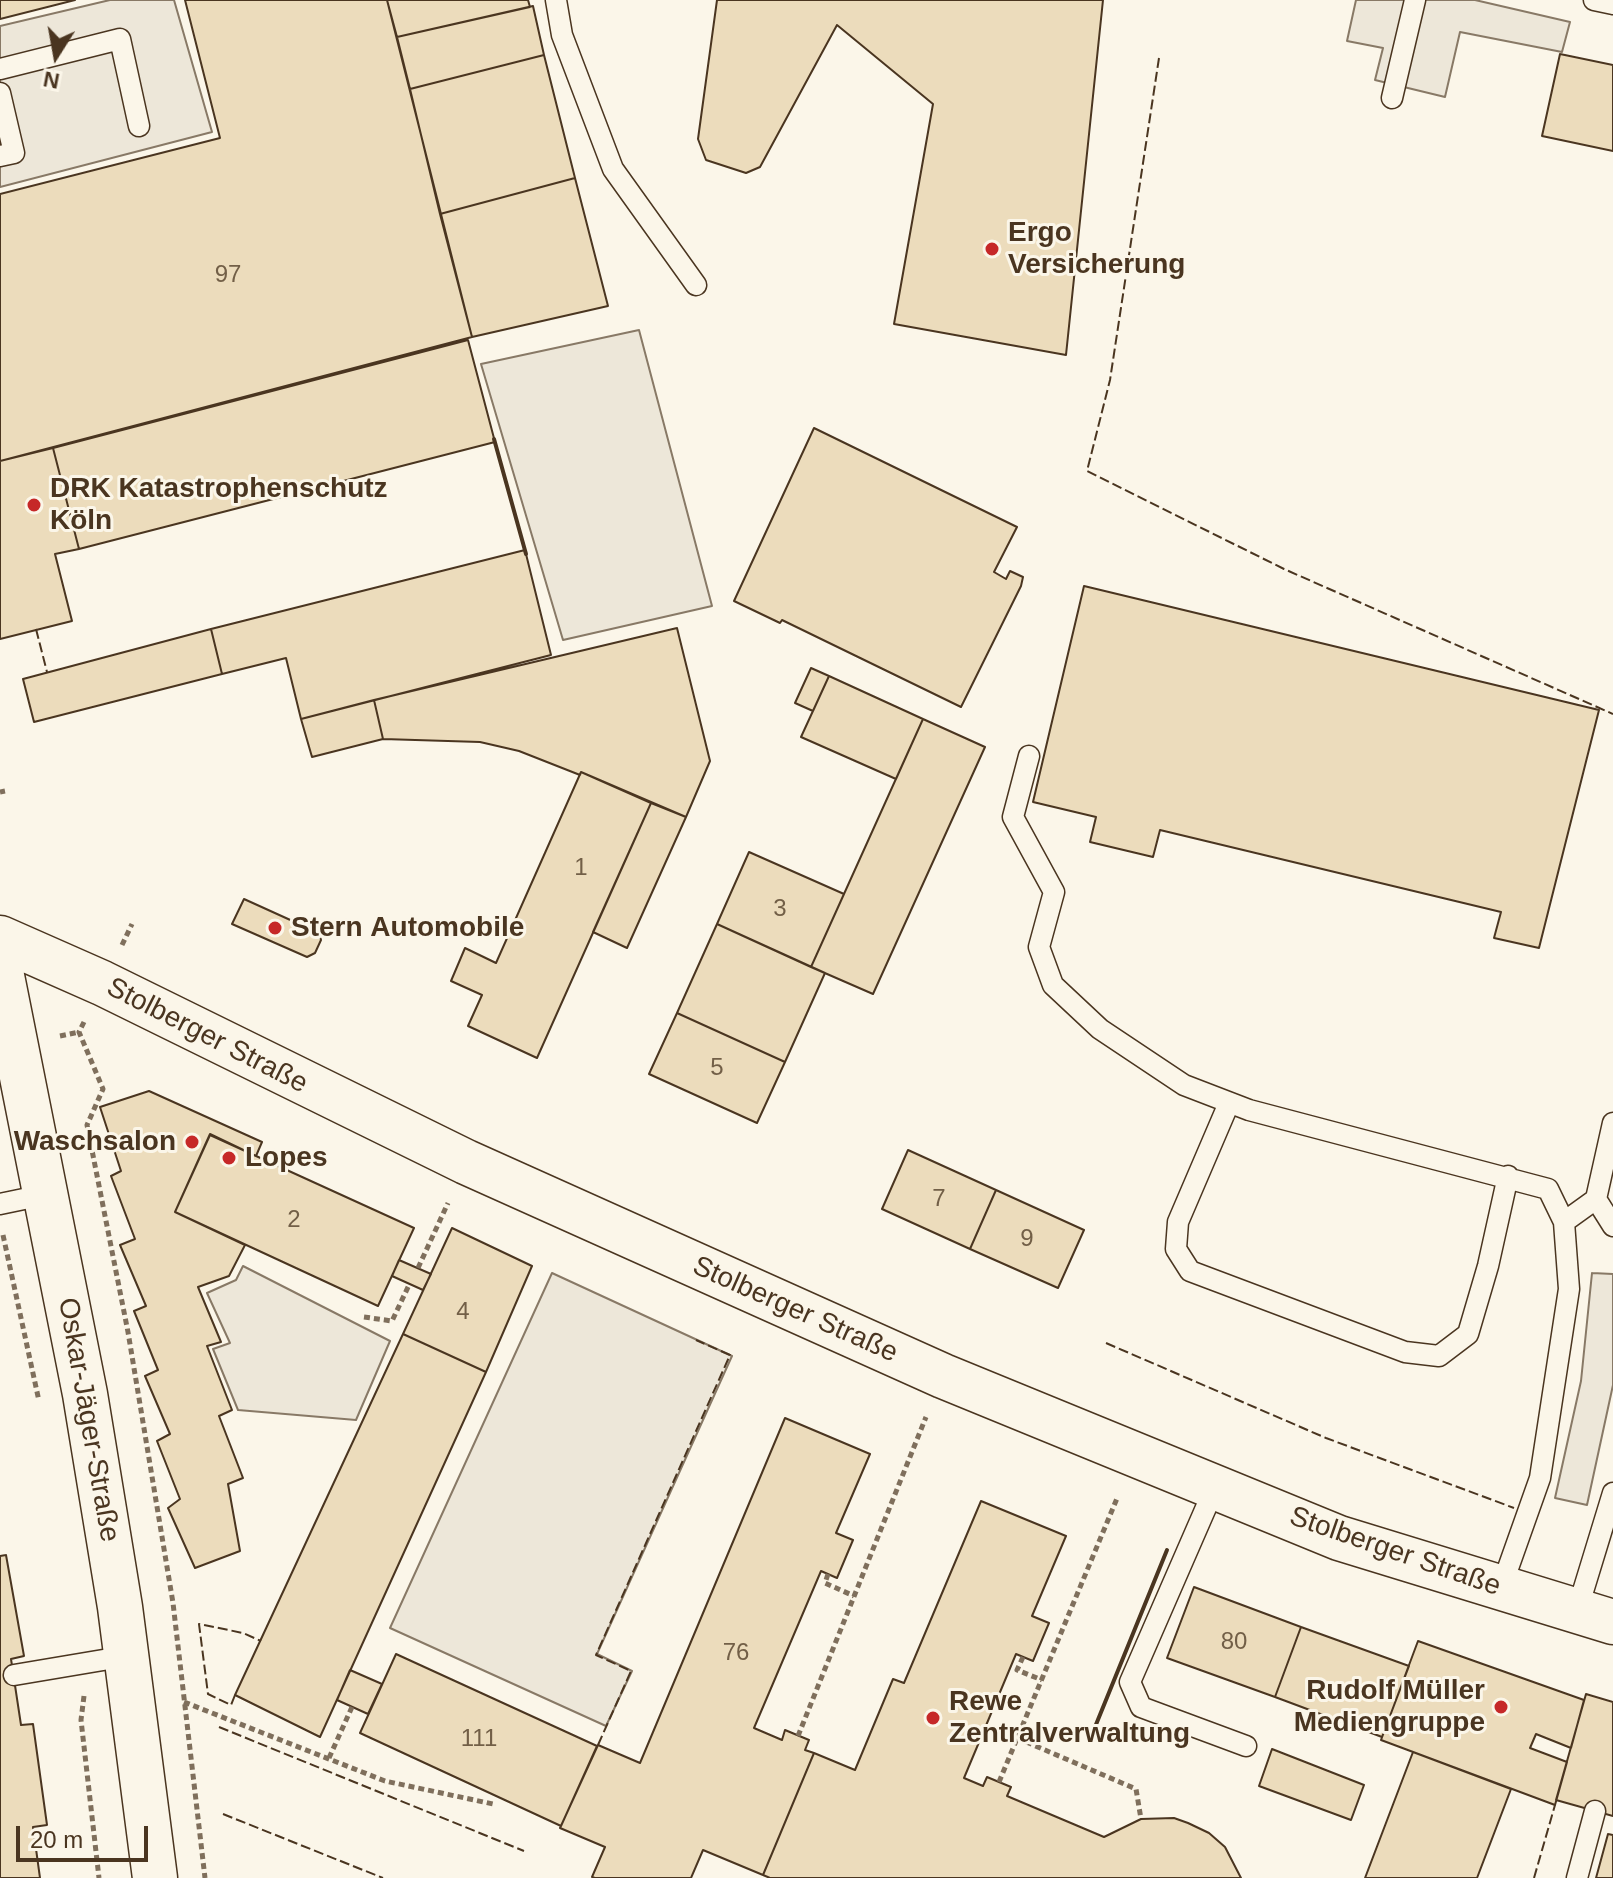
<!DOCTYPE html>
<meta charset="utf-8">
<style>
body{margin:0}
#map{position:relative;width:1613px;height:1878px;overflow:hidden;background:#fbf6e9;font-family:Arial,sans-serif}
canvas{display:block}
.north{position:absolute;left:16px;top:16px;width:80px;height:80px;-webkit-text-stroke:6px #fbf6e9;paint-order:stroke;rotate:191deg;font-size:22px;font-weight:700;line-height:32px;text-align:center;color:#4a3520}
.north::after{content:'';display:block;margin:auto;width:28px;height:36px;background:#4a3520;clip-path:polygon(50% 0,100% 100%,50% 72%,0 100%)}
.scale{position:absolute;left:16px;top:1826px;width:132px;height:36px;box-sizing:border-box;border:4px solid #4a3520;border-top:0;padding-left:10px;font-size:24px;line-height:28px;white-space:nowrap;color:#4a3520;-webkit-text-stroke:6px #fbf6e9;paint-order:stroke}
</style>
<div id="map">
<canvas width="1613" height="1878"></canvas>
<div class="north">N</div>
<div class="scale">20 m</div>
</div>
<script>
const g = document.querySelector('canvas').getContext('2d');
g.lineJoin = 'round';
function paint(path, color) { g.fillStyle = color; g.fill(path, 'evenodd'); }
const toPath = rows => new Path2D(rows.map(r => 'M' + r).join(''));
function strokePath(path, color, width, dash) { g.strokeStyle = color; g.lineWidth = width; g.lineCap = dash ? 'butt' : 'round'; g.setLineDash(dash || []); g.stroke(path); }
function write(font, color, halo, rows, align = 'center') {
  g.font = font + ' Arial,sans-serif'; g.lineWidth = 6; g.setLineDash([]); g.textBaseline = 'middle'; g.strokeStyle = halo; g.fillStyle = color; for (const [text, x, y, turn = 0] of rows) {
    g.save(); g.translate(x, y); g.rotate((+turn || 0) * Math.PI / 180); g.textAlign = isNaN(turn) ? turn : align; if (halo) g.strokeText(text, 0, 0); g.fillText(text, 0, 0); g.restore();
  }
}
const parking = toPath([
 [110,0,174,0,212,132,0,187,0,26,110,0],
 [1356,0,1475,0,1570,22,1562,52,1460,32,1445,97,1375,80,1383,48,1347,41,1356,0],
 [639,330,712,606,563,640,481,364,639,330],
 [243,1266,390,1341,356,1420,238,1410,213,1349,230,1343,207,1293,236,1280,243,1266],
 [552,1273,732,1356,597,1654,632,1671,606,1726,390,1628,552,1273],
 [1592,1273,1613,1274,1613,1385,1587,1505,1555,1498,1581,1381,1592,1273]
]);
const building = toPath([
 [0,0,75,0,0,19,0,0],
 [185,0,387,0,472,337,0,461,0,194,220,138,185,0],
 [387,0,528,0,530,7,397,37,387,0],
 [717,0,1103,0,1066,355,894,324,933,104,837,25,760,167,746,173,706,160,698,139,717,0],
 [533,6,544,55,410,89,397,37,533,6],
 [1560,54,1613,65,1613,151,1542,136,1560,54],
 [544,55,575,178,440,214,410,89,544,55],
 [575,178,608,306,472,337,440,214,575,178],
 [468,340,495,442,79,549,53,448,468,340],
 [814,428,1017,527,994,572,1006,579,1010,571,1023,577,1021,586,961,707,782,620,780,623,734,601,814,428],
 [53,448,79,549,55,554,72,621,0,639,0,461,53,448],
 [525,550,551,655,301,719,286,658,222,674,211,629,525,550],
 [1084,586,1599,710,1539,948,1494,938,1501,912,1160,830,1153,857,1090,842,1096,817,1033,802,1084,586],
 [677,628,710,761,686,817,581,772,580,775,519,751,480,742,383,739,374,700,677,628],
 [211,629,222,674,34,722,23,679,211,629],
 [811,668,829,676,813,711,795,703,811,668],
 [829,676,923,719,896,779,801,737,829,676],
 [374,700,383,739,312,757,301,719,374,700],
 [923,719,985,747,873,994,811,967,923,719],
 [581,772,651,803,537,1058,468,1026,482,995,451,981,465,948,496,963,581,772],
 [651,803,686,817,627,948,593,932,651,803],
 [749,852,844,894,811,967,717,924,749,852],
 [244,899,319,933,321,940,315,953,307,957,232,924,244,899],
 [717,924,825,973,785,1062,677,1013,717,924],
 [677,1013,785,1062,757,1123,649,1074,677,1013],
 [149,1091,262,1142,256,1156,210,1134,175,1212,245,1245,229,1276,198,1287,221,1342,207,1346,232,1410,219,1416,243,1478,228,1484,240,1551,195,1568,168,1508,180,1499,157,1441,170,1434,145,1376,158,1370,134,1311,146,1306,120,1245,135,1239,111,1176,121,1171,100,1107,149,1091],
 [210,1135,414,1228,378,1306,175,1212,210,1135],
 [908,1150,996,1190,970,1249,882,1209,908,1150],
 [996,1190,1084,1230,1058,1288,970,1249,996,1190],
 [452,1228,532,1266,486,1372,403,1334,452,1228],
 [399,1260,431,1274,423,1290,392,1276,399,1260],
 [403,1334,486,1372,320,1737,235,1695,403,1334],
 [785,1418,870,1454,836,1533,853,1540,837,1578,821,1571,754,1728,782,1740,785,1730,809,1740,805,1750,814,1753,763,1875,703,1850,691,1878,595,1878,592,1877,605,1847,560,1828,598,1745,640,1763,785,1418],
 [981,1501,1066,1536,1032,1616,1049,1623,1033,1661,1016,1654,964,1778,983,1786,987,1777,1011,1787,1007,1796,1104,1837,1141,1819,1174,1818,1188,1823,1209,1833,1225,1847,1241,1878,770,1878,763,1875,814,1753,855,1770,893,1679,904,1683,981,1501],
 [6,1555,24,1656,11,1659,21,1725,33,1724,47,1825,33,1827,40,1878,0,1878,0,1556,6,1555],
 [1194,1587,1301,1627,1275,1697,1167,1658,1194,1587],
 [1301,1627,1409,1666,1382,1737,1275,1697,1301,1627],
 [1418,1641,1584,1700,1571,1748,1536,1734,1530,1748,1567,1762,1555,1805,1381,1740,1418,1641],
 [396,1654,597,1746,561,1826,360,1733,396,1654],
 [350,1670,382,1684,368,1714,337,1700,350,1670],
 [1586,1694,1613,1702,1613,1816,1556,1800,1586,1694],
 [1272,1749,1364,1785,1351,1820,1259,1786,1272,1749],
 [1413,1752,1511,1789,1477,1878,1365,1878,1413,1752],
 [1608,1834,1613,1835,1613,1878,1596,1878,1608,1834]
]);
const path = toPath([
 [0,792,5,791],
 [122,945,132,924],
 [84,1022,79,1032,103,1089,87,1125,128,1332,173,1603,205,1878],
 [60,1036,79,1032],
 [3,1235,39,1401],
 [418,1268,448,1203],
 [364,1317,392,1321,409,1285],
 [828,1574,825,1583,854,1596],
 [1023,1657,1017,1670,1042,1680],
 [84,1696,81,1720,99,1878],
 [184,1702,385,1781,493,1804],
 [798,1736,926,1417],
 [1017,1738,1136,1789,1141,1819],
 [329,1758,352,1707],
 [999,1782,1118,1496]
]);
const service = toPath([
 [556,0,562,35,613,169,696,285],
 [1594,0,1613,4],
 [0,69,120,39,139,126],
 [0,93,14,153,0,156],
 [1392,98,1415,0],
 [1029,756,1013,817,1054,892,1039,947,1053,985,1100,1029,1184,1085,1249,1110,1548,1189,1564,1222,1569,1289,1540,1478,1501,1588],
 [1229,1103,1178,1222,1176,1249,1190,1271,1405,1352,1439,1356,1468,1334,1488,1266,1508,1176],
 [1596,1199,1613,1226],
 [0,1204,48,1194],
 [1564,1222,1596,1199,1613,1123],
 [1215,1487,1130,1682,1141,1707,1246,1746],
 [1577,1611,1613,1493],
 [14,1675,127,1656],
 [1577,1878,1595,1811]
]);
const tertiary = toPath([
 [0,938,102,983,466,1162,943,1376,1339,1538,1613,1622],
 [0,966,85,1394,120,1607,155,1878]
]);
const fence = toPath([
 [1159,58,1110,380,1087,471,1284,569,1613,714],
 [36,629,47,672],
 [1106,1343,1326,1438,1514,1508],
 [235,1695,231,1705,208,1694,199,1624,243,1633,261,1641],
 [219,1727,524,1851],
 [598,1745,631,1671,596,1655,730,1355,696,1340],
 [223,1814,383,1878],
 [1534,1878,1555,1805]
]);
const wall = toPath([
 [494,439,526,554],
 [1095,1727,1167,1550]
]);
const markers = [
 [992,249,8,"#c62828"],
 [34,505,8,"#c62828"],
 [275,928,8,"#c62828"],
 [192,1142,8,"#c62828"],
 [229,1158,8,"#c62828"],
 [1501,1707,8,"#c62828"],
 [933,1718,8,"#c62828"]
];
const numberNames = [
 ["97",228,275],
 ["1",581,868],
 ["3",780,909],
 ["5",717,1068],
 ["7",939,1199],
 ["2",294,1220],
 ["9",1027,1239],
 ["4",463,1312],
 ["80",1234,1642],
 ["76",736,1653],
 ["111",479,1739]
];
const poiNames = [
 ["Ergo",1008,233],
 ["Versicherung",1008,265],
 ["DRK Katastrophenschutz",50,489],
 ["Köln",50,521],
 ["Stern Automobile",291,928],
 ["Waschsalon",176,1142,"right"],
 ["Lopes",245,1158],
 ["Rudolf Müller",1485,1691,"right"],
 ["Mediengruppe",1485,1723,"right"],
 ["Rewe",949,1702],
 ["Zentralverwaltung",949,1734]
];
const streetNames = [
 ["Stolberger Straße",207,1036,27],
 ["Stolberger Straße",795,1310,24],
 ["Oskar-Jäger-Straße",88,1420,80],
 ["Stolberger Straße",1395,1552,19]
];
paint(parking, '#ede7d9');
strokePath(parking, '#887966', 2);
paint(building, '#ecdcbc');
strokePath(building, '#4a3520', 2);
strokePath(service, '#4a3520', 23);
strokePath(tertiary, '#4a3520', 47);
strokePath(path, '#7f6f5c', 5, [6, 4]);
strokePath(service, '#fbf6e9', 20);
strokePath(tertiary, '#fbf6e9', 44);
strokePath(fence, '#4a3520', 2, [10, 4]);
strokePath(wall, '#4a3520', 4);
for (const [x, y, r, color] of markers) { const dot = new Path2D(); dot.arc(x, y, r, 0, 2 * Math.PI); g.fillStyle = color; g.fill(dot); strokePath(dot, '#fbf6e9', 3); }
write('24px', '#725f47', null, numberNames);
write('bold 28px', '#4a3520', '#fbf6e9', poiNames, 'left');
write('28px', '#4a3520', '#fbf6e9', streetNames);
</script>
